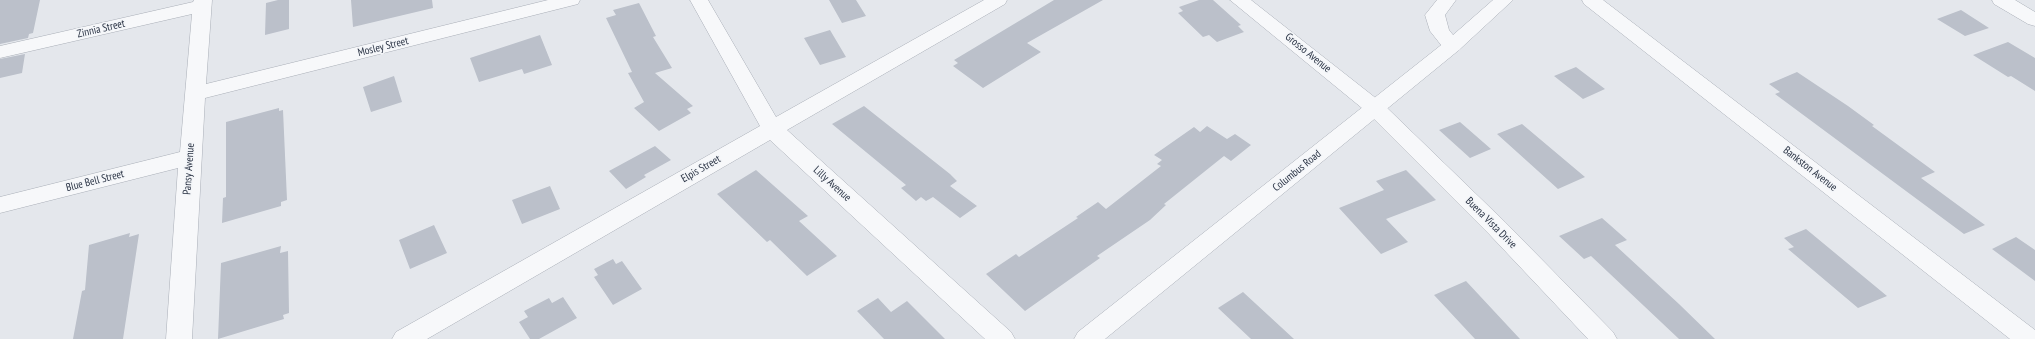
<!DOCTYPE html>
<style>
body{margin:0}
canvas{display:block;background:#e4e7ec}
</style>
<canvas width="2035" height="339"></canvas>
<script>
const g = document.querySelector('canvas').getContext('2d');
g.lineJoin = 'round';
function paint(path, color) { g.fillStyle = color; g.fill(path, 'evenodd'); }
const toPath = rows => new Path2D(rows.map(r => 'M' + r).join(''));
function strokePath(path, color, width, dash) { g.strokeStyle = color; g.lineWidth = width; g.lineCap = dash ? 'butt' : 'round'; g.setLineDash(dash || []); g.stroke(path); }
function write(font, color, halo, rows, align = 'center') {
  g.font = font + ' "PT Sans Narrow",sans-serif'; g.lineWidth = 3; g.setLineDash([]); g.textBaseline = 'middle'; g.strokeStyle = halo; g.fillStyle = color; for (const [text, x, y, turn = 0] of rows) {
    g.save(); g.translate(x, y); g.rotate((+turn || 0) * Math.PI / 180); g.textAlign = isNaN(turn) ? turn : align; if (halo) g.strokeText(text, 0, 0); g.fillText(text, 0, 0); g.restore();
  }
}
const building = toPath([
 [0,0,40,0,33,33,29,34,28,38,0,44],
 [278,0,289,0,289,29,265,35,266,3],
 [351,0,432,0,433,8,353,27],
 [829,0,856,0,866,16,842,23],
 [1054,0,1103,0,1027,43,1041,52,983,88,953,66,958,63,954,60],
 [1199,0,1213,0,1241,25,1238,26,1244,32,1217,42,1209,35,1203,37,1178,13,1183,11,1179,7],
 [639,3,656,36,653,37,672,68,655,73,693,106,687,109,691,113,659,131,634,108,644,102,628,73,632,72,606,18,616,15,613,10],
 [1961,10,1989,28,1965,36,1937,19],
 [830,30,846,57,820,65,804,38],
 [540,35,552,65,524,74,522,69,479,82,470,58],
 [2008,42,2035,58,2035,91,2011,76,2008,77,1973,55],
 [25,54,22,73,0,78,0,59],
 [1576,67,1605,89,1583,99,1554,76],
 [1797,72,1848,106,1874,125,1872,126,1935,172,1921,178,1985,225,1964,234,1775,94,1780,92,1769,84],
 [394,76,402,102,371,112,363,87],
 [864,106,950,174,957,181,950,186,977,206,960,218,933,197,926,201,921,197,916,201,901,188,906,185,832,124],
 [279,108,279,111,283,110,287,200,281,202,281,206,222,223,223,198,226,197,226,122],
 [1460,122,1491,149,1470,158,1439,130],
 [1522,124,1585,177,1558,189,1497,134],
 [1207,126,1227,139,1235,134,1251,145,1231,161,1224,156,1164,204,1166,205,1150,220,1097,256,1100,258,1025,311,986,274,1016,254,1019,257,1078,218,1076,217,1098,202,1106,209,1161,166,1157,164,1162,160,1154,155,1194,127,1200,132],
 [655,146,671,160,644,175,646,177,626,189,609,171],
 [756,170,808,216,799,221,837,256,807,276,770,240,767,242,717,194],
 [1406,170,1436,200,1386,219,1408,242,1381,254,1339,208,1384,190,1376,181],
 [550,186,560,209,522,224,512,200],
 [1602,218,1627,240,1615,245,1679,304,1715,339,1679,339,1591,256,1584,259,1559,236],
 [434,225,447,253,410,269,399,240],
 [1806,229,1887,296,1858,308,1788,249,1794,247,1784,238],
 [130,233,129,237,139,234,123,339,73,339,82,291,85,290,89,245],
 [2016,237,2035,250,2035,281,1992,249],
 [281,246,280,253,288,251,289,313,283,315,284,319,218,339,221,263],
 [613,259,616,264,622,261,642,289,613,305,594,277,598,275,594,269],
 [1466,281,1520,339,1475,339,1434,295],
 [1243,292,1294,339,1251,339,1218,308],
 [563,297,577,318,539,339,530,339,519,322,528,317,524,311,549,298,552,303],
 [878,298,891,312,907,301,945,339,884,339,857,311]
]);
const minor = toPath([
 [194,0,212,0,206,84,548,0,580,0,578,4,205,98,192,339,166,339,178,168,0,213,0,197,180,152,192,14,0,58,0,46,193,2,194,0],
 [690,0,708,0,776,117,984,0,1007,0,1005,4,787,130,1011,332,1015,339,985,339,770,140,427,339,392,339,396,332,760,126,690,0],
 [1230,0,1251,0,1382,103,1505,222,1613,332,1617,339,1588,339,1489,234,1368,113,1230,0],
 [1437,0,1456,0,1445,15,1449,30,1462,46,1459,50,1452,52,1445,50,1430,31,1425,15,1437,0],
 [1582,0,1603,0,2035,330,2035,339,2010,339,1584,4,1582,0],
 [1992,0,2015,0,2035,12,2035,26,2028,24,1994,4,1992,0]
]);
const tertiary = toPath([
 [1493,0,1513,0,1459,50,1105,339,1074,339,1078,332,1445,42,1493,0]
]);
const streetNames = [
 ["Zinnia Street",101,29,-13],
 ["Mosley Street",383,47,-14],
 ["Grosso Avenue",1308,53,39],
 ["Pansy Avenue",189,169,-86],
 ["Elpis Street",701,169,-30],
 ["Bankston Avenue",1810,169,38],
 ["Columbus Road",1297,171,-39],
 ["Blue Bell Street",95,181,-14],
 ["Lilly Avenue",832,184,42],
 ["Buena Vista Drive",1491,223,45]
];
paint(building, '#bbc0ca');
strokePath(minor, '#a9aeb7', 1);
strokePath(tertiary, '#a9aeb7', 1);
paint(minor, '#f7f8fa');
paint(tertiary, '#f7f8fa');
write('11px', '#2b3445', '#f4f6f9', streetNames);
</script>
